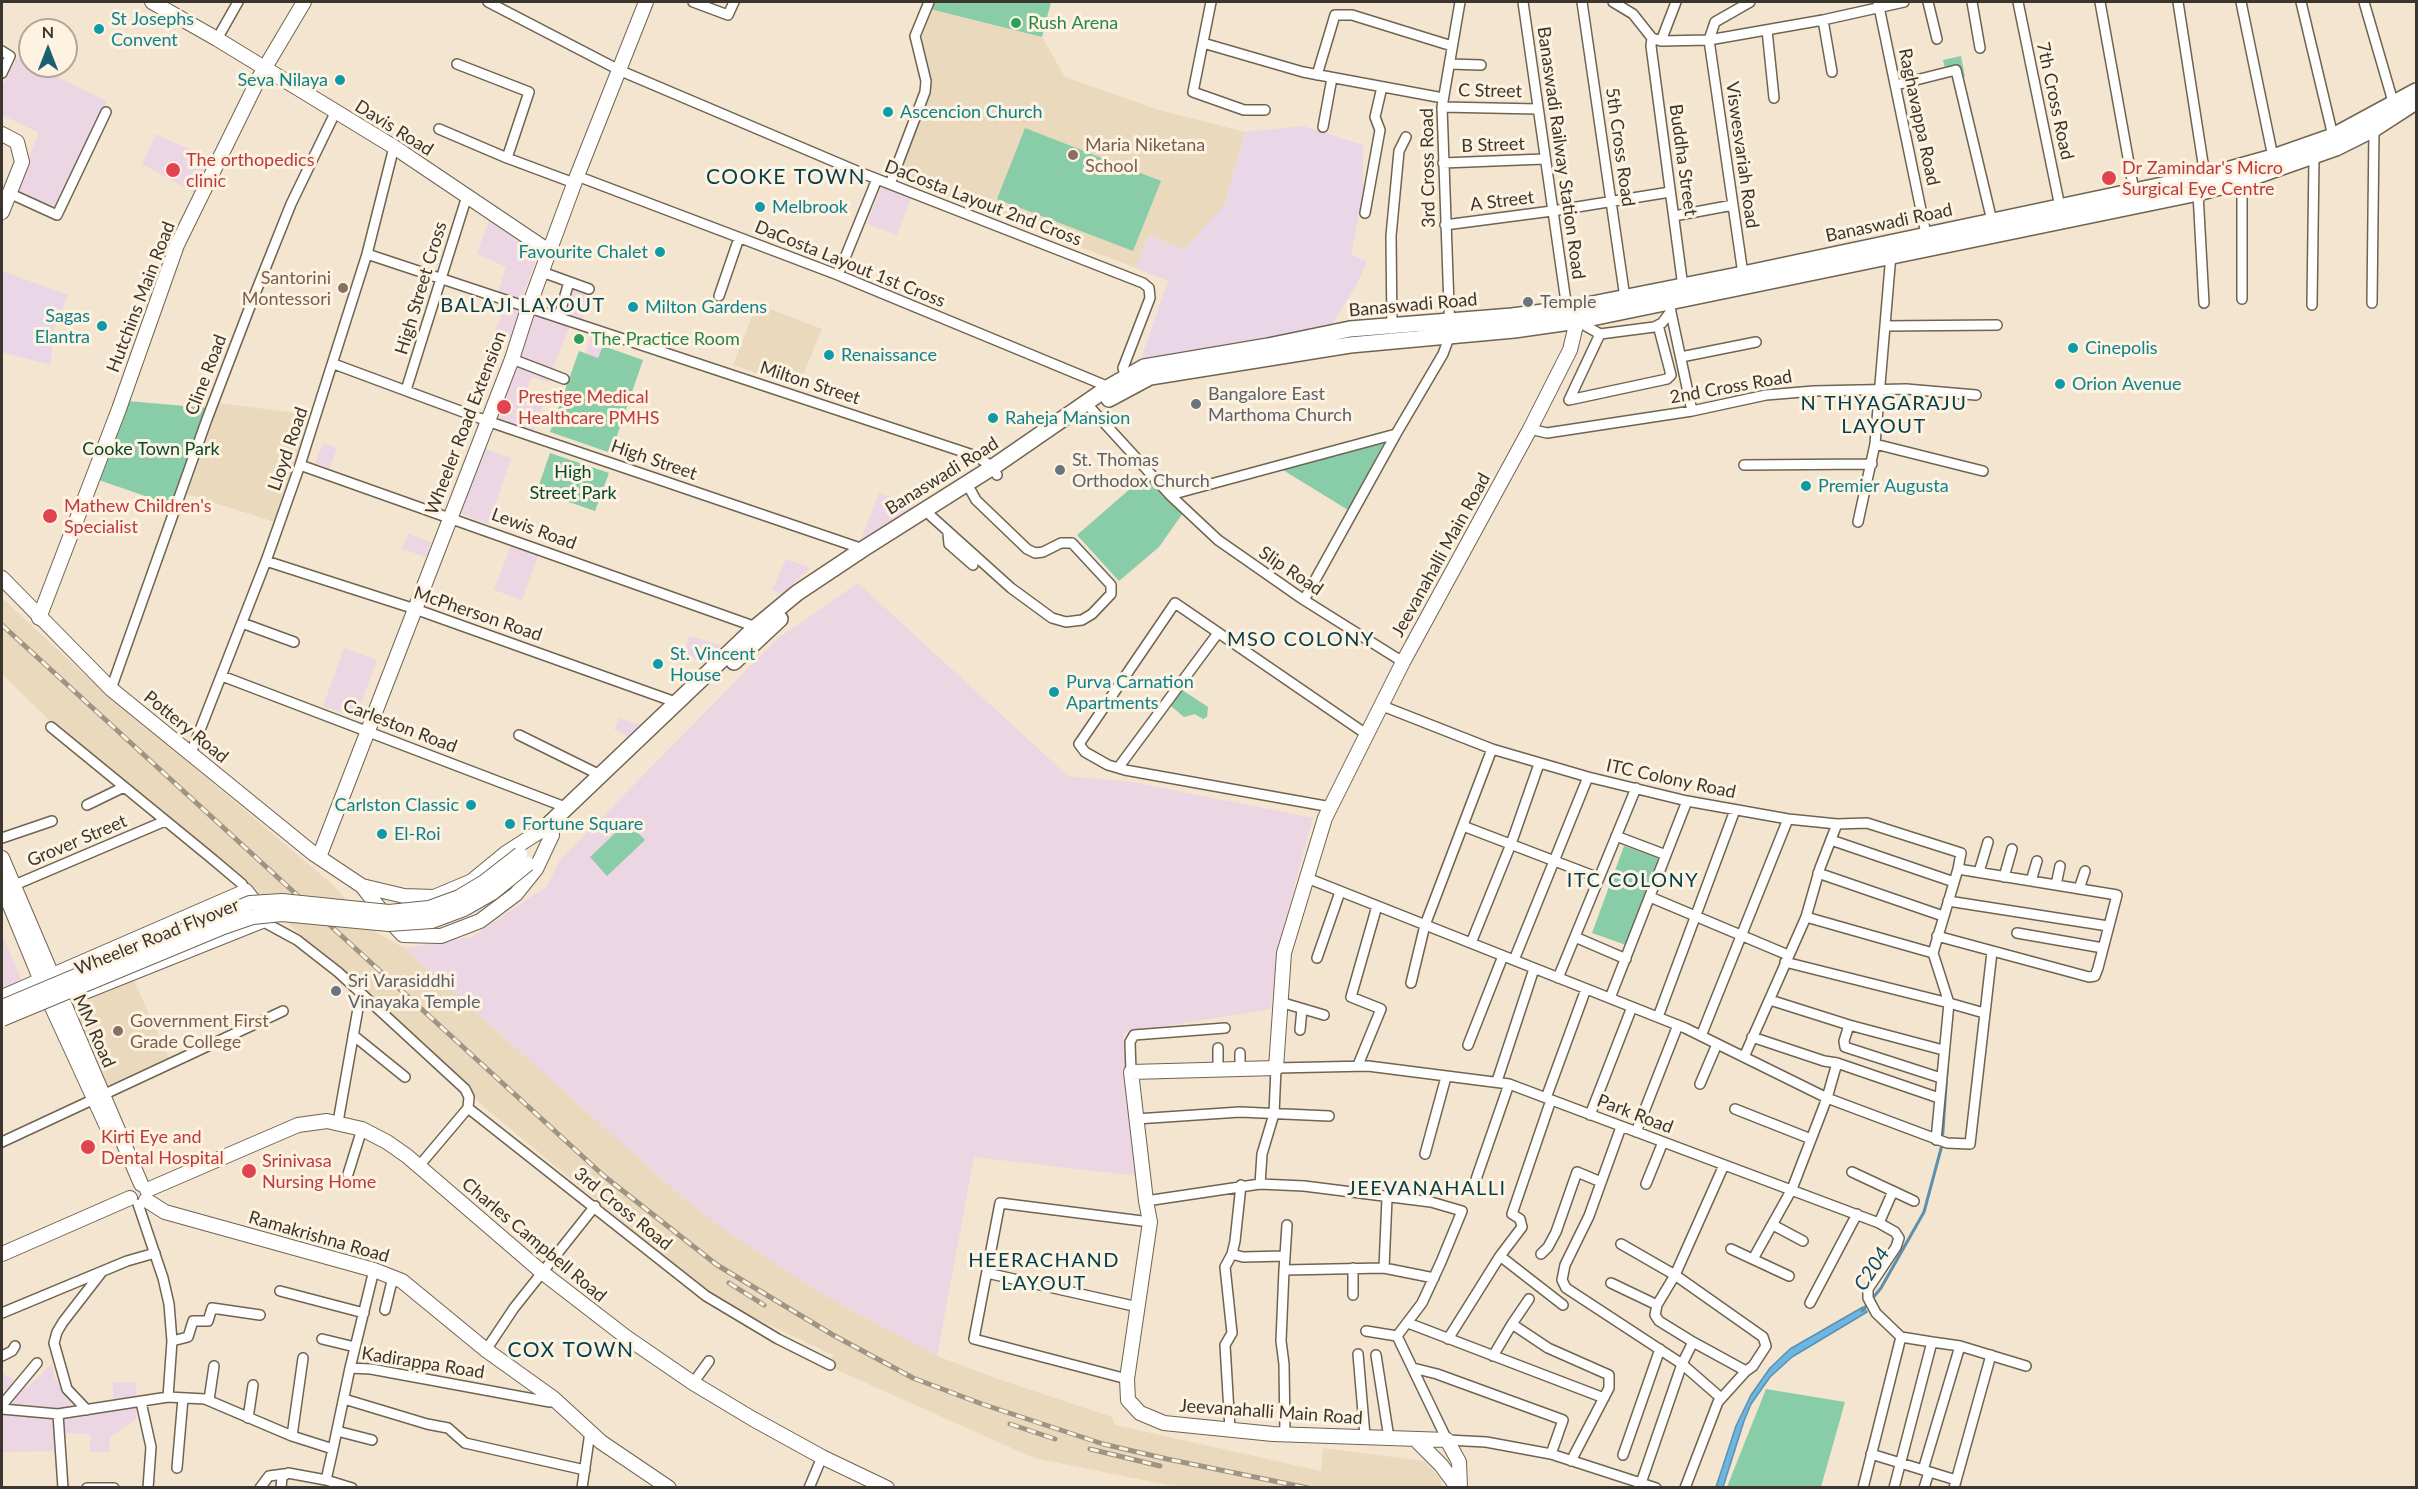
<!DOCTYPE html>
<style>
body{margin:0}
#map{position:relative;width:2418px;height:1489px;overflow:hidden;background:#f3e5cf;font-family:Lato,sans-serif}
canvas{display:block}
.frame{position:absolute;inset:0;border:3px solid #3b362d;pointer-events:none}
.north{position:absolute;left:18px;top:18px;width:60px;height:60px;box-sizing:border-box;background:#fef3e1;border:2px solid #b0a799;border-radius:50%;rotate:0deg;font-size:16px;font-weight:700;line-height:24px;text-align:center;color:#3b362d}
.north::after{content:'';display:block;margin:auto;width:21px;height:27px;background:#1b5f72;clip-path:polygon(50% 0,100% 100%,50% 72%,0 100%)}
</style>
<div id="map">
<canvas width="2418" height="1489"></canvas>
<div class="frame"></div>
<div class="north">N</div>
</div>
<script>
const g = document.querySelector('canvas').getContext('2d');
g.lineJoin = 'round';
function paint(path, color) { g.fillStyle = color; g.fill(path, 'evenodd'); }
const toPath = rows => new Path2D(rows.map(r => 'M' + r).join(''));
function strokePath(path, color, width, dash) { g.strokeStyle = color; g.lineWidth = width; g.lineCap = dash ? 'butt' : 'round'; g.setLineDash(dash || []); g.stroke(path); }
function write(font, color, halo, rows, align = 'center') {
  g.font = font + ' Lato,sans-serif'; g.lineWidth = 6; g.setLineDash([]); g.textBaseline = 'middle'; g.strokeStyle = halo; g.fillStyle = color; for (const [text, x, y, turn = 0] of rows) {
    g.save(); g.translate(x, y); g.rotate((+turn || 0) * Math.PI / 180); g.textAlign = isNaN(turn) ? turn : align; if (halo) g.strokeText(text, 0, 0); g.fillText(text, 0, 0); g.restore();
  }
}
const commercial = toPath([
 [17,58,30,64,30,66,35,66,107,101,56,211,15,192,39,133,2,115,2,87],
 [156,134,215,161,198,195,142,164],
 [882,184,912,196,897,235,867,224],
 [489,219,539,252,521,300,498,292,506,267,477,254],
 [1148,235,1184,249,1169,281,1136,268],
 [572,285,592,292,583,320,562,314],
 [506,303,522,309,512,338,495,332],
 [533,313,570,326,547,382,532,377,524,398,543,406,532,433,492,419],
 [592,333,606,338,599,358,585,353],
 [323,443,337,448,330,468,315,463],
 [480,447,511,458,489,524,458,513],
 [879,493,919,506,861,539],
 [408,534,431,542,426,557,402,549],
 [511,545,539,554,522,600,494,590],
 [786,559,811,568,781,594,772,589],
 [858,583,1068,776,1132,782,1313,818,1277,950,1271,1009,1123,1033,1132,1136,1138,1176,974,1157,937,1356,820,1293,732,1235,683,1198,404,948,472,937,547,886,560,860,777,639],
 [689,636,721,645,705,664,683,653],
 [344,648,377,660,356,717,323,706],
 [619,718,641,725,629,738,614,729],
 [2,934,23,983,2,992],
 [52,1363,54,1376,75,1411,113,1404,113,1382,136,1382,136,1419,110,1437,109,1452,90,1452,90,1434,59,1433,59,1451,2,1452,2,1373,27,1388]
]);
const industrial = toPath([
 [1303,126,1363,145,1363,193,1351,255,1367,261,1358,282,1328,331,1140,363,1164,292,1184,249,1224,206,1245,132],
 [2,271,68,295,53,332,51,365,2,352]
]);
const built = toPath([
 [930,9,1042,37,1065,77,1159,110,1245,132,1224,206,1184,249,1148,235,1136,268,899,178,932,81,920,35],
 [757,304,822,329,798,387,733,365],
 [219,403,295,413,289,433,303,439,278,523,187,494],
 [2,598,86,676,332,884,376,932,404,948,683,1198,732,1235,820,1293,937,1356,995,1378,1112,1417,1115,1425,1321,1471,1323,1448,1424,1461,1441,1479,1442,1487,1177,1487,1034,1458,828,1366,833,1355,717,1300,484,1107,369,996,246,886,54,725,2,674],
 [132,976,169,1058,104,1087,67,1004]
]);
const green = toPath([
 [933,2,1051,2,1042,37,930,9],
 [1961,56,1965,77,1958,78,1946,72,1943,60],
 [1025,128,1161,181,1133,251,997,199],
 [603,346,643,360,611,453,550,432,579,351,598,358],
 [127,401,208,408,174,506,96,479],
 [1385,441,1348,510,1283,470],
 [550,453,609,473,595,511,537,491],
 [1145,476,1183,513,1159,547,1119,581,1077,535],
 [1182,690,1208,707,1207,717,1203,719,1195,714,1184,717,1171,706],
 [627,822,645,840,607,876,590,857],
 [1624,846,1658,858,1626,945,1592,933],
 [1766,1389,1845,1402,1821,1487,1727,1487]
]);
const water = toPath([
 [1863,1307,1867,1312,1792,1357,1770,1377,1751,1404,1744,1421,1723,1487,1716,1487,1736,1426,1751,1395,1770,1368,1790,1349,1863,1307]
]);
const stream = toPath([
 [1862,1311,1881,1288,1924,1212,1942,1145,1948,1056]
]);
const street = toPath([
 [488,2,621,71,859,172,1143,283,1149,288,1150,298,1123,368,1127,381],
 [693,2,728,15,734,2],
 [1211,2,1193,92,1244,110,1265,110],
 [1523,2,1567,309],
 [1582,2,1625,298],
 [1613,2,1633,14,1652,38,1661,41,1709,40,1823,20,1904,2],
 [1878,2,1926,234],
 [1928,2,1937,39],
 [1972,2,1980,48],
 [2018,2,2060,207],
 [2100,2,2134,191],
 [2178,2,2205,176],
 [2241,2,2273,157],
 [2301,2,2333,136],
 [2364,2,2394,105],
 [1823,20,1832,72],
 [1767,30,1774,98],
 [1652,38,1651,46,1683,287],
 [217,39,238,2],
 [1661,41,1676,2],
 [1203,43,1303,72,1443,98],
 [2,51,10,56,2,73],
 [457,64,529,92,507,158,574,183],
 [1450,64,1481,65],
 [1317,75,1335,15,1352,15,1452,46],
 [1896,85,1956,70,1992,221],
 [1442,107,1538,109],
 [1323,127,1332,78],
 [439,129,507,158],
 [1443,163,1544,159],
 [577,176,838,275,1109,387],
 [890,184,925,92,926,81,915,36,929,2],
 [2198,193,2204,303],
 [11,194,57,215,106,112],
 [1365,213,1380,130,1375,117,1382,87],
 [1674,216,1733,205],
 [1445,225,1552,211,1670,192],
 [367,254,976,456,993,467,997,475],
 [542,272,589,289],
 [1743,274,1709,40,1715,22,1750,2],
 [838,275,877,179],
 [719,296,739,238],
 [2242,299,2242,181],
 [1669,303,1692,411],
 [2372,303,2374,129],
 [2312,305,2314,157],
 [559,316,569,282],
 [1577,321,1600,334,1654,327,1662,323,1671,311],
 [1885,326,1997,325],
 [1392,329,1391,236,1399,151,1406,137],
 [1600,334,1569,400,1667,379,1671,375,1658,325],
 [1681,357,1756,342],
 [512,359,564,379],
 [334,364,490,422,863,549],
 [406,390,467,196],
 [1086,403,1170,495,1396,434],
 [1530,429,1547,433,1692,411,1766,395,1814,391,1906,389,1976,395],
 [1875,444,1983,471],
 [300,465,756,627],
 [1744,465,1872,464],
 [1170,495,1218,540,1304,600,1403,662],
 [931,516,1011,588,1052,618,1066,622,1082,620,1092,614,1111,594,1111,585,1072,543,1061,543,1043,552,1035,553,1027,549,976,500,971,491],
 [1858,522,1875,444,1891,254],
 [948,533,949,544,973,565],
 [266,561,415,609,678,703],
 [1304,600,1396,434,1443,354,1450,335,1442,107,1460,2],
 [242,623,294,642],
 [222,676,565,807],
 [111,689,207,419,251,304,291,204,335,113],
 [1380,705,1492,749,1588,777,1687,801,1788,819,1837,824,1867,823,1961,853,1958,869,1933,953,1949,1003,1984,1013],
 [51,727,210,857,242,884,246,891],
 [519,735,600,775],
 [191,753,266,561,300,465,367,254,394,147],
 [1118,768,1218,633],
 [87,805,124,787],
 [1331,807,1125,770,1108,765,1085,752,1079,744,1175,603,1366,734],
 [1463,826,1599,878],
 [1616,836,1666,855],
 [2,838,52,821],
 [1831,840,1954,882],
 [1979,872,1988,842],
 [1818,873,1943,916],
 [2004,877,2012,849],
 [1307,878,1685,1028,1827,1098,1947,1143,1970,1144,1992,952],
 [2031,881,2037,861],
 [2056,885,2060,866],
 [10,887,165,821],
 [2079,889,2085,871],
 [1650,897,1788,955],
 [1948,901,2108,926],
 [1806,917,1933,953],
 [262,921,297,940,338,972,465,1089,469,1097,468,1108],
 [2017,933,2103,948],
 [1937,936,2089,977,2095,976,2098,968,2117,895,1958,869],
 [1575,937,1626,959],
 [1471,943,1511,844,1539,764],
 [1317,958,1340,892],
 [1514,960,1588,777],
 [1785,962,1949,1003,1936,1140],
 [1558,978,1636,788],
 [1411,983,1425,925,1492,749],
 [1610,998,1687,801],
 [1770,1000,1849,1025,1943,1050],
 [1280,1002,1324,1015],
 [1658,1017,1735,810],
 [1849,1025,1844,1041,1845,1047,1941,1078],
 [1300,1030,1302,1009],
 [353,1035,405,1077],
 [1701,1036,1788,819],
 [1752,1037,1824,1061,1837,1063,1939,1098],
 [1468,1045,1503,956],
 [1240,1053,1240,1069],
 [1744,1057,1806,917,1820,868,1837,824],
 [1358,1065,1381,1009,1351,997,1377,906],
 [1218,1069,1218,1048],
 [1131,1072,1130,1042,1134,1035,1225,1028],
 [1497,1081,1534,969],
 [1700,1084,1717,1044],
 [1546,1098,1586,989],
 [468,1108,706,1296,778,1339,830,1365],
 [1735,1109,1811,1139],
 [1590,1115,1632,1007],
 [1136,1119,1240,1112,1329,1116],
 [338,1122,359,1003],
 [1621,1127,1589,1216,1565,1265,1562,1280,1566,1288,1682,1364,1721,1398],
 [1636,1132,1678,1025],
 [2,1142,283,1011],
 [1425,1154,1446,1077],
 [419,1166,468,1108],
 [1852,1172,1914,1201],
 [348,1174,362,1129],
 [1260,1184,1262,1154,1274,1114,1276,1068,1368,1066,1509,1084,1879,1223,1895,1232,1899,1238,1896,1247,1868,1289,1868,1298,1876,1313,1901,1337,1863,1488],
 [1646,1184,1663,1142],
 [1473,1188,1509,1084],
 [1146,1201,1260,1184,1304,1186,1431,1202,1462,1211,1441,1262,1422,1303,1397,1336,1447,1440,1486,1442,1551,1454,1656,1488],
 [138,1204,163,1278,169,1304,172,1341,168,1397],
 [1879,1223,1893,1191],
 [1773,1225,1803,1241],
 [1621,1244,1675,1275,1763,1337,1766,1346,1753,1366,1746,1371,1693,1342,1659,1321,1655,1315,1657,1305,1675,1275,1724,1165],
 [1731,1249,1789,1276],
 [1232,1254,1243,1257,1285,1256,1284,1270,1384,1268,1434,1278],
 [1541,1254,1548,1247,1556,1232,1577,1172,1601,1182],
 [1285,1256,1287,1225],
 [1500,1256,1563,1305],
 [1753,1259,1792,1189,1827,1098,1837,1063],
 [1353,1268,1353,1295],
 [1384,1268,1387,1198],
 [1284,1270,1281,1341,1284,1364,1285,1434],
 [987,1273,1138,1307],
 [1611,1283,1657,1305],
 [280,1291,364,1313],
 [1810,1303,1857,1214],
 [385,1310,393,1277],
 [2,1313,127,1261,155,1253],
 [1408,1323,1604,1398],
 [1512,1324,1529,1299],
 [1366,1331,1397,1336],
 [322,1339,355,1347],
 [1448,1339,1500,1256,1522,1227,1520,1219,1512,1214,1551,1100],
 [172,1341,188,1337,193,1321,208,1321,212,1308,260,1315],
 [1932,1342,1960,1346,2026,1366],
 [486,1350,514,1308,595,1206],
 [1358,1354,1365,1436],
 [1376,1355,1389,1438],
 [2,1356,12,1351,15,1346],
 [1493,1356,1512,1324,1548,1348,1609,1375,1609,1388,1571,1461],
 [350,1368,374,1270],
 [1413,1368,1437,1374,1563,1420,1551,1454],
 [1127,1379,974,1339,1000,1203,1150,1222],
 [693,1383,709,1361],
 [344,1399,427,1424,448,1428,465,1443,585,1470],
 [209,1400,214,1366],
 [141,1402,151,1447,148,1488],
 [2,1405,37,1363],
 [2,1409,58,1414,168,1397,205,1399,292,1436,333,1449,350,1368,371,1369,550,1402,553,1398],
 [87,1410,67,1389,54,1343,57,1332,63,1322,101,1273],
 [58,1414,63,1488],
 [248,1418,253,1385],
 [1230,1429,1225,1345,1232,1333,1225,1267,1232,1254,1235,1241,1241,1185],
 [337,1431,372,1440],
 [292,1436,303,1358],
 [1871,1454,1956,1480],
 [1623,1455,1660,1349],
 [177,1468,183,1398],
 [1923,1470,1960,1346],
 [326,1480,352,1488],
 [1641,1483,1682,1364,1693,1342],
 [87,1488,114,1488],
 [260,1488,269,1476,284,1474],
 [281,1488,282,1477,288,1473,326,1480,333,1449],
 [582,1488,590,1432],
 [809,1488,822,1457],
 [1685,1488,1718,1402,1746,1371],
 [1894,1488,1932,1342,1901,1337],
 [1924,1488,1929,1472],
 [1954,1488,1991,1355]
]);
const secondary = toPath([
 [152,2,217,39,394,147,550,252],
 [2,134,17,142,22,162,2,212],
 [2,578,111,689,314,854,362,886,387,918,403,935,441,936,480,921,516,894,536,869,552,835],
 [39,618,119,409,177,245,260,76,304,2],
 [319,857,512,359,529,306,577,176,646,2],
 [2,858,141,1184],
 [2,886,51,1005,108,1129],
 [362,886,404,896,434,897,472,881,506,853,545,828],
 [2,997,246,891,260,909,262,921,87,991],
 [147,1190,298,1125,327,1121,362,1129,387,1142,407,1156,543,1273,626,1337,693,1383,753,1419,822,1457,887,1488],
 [146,1200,165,1212,374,1270,402,1281,486,1350,553,1398,601,1442,669,1488],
 [2,1254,130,1198],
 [1415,1439,1441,1465,1458,1488],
 [1460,1488,1459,1462,1447,1440,1273,1434,1164,1423,1140,1413,1128,1400,1127,1379,1150,1222,1146,1201,1131,1072,1276,1068,1284,953,1325,818,1403,662,1530,429,1570,350,1577,321]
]);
const primary = toPath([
 [1109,399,1150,377,1350,345,1514,330,1577,321,2198,193,2242,181,2336,148,2374,129,2414,103],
 [734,662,780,619],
 [545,828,756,627,797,593,863,549,993,467,1109,387,1144,367,1268,346,1350,329,1512,316,1567,309,1743,274,2205,176,2273,157,2333,136,2416,91]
]);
const rail = toPath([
 [2,625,604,1176,717,1265,833,1335,913,1378,982,1404,1103,1444,1167,1459,1308,1488],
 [729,1283,764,1305],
 [1010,1424,1055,1439],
 [1090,1449,1160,1466]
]);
const secondaryBridge = toPath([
 [2,1007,250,903,282,901,389,912,429,908,459,897,484,882,520,854],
 [2,1019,221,928,253,917,282,914,389,924,432,921,464,909,492,893,528,864]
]);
const markers = [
 [1016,23,6,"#2e9e5b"],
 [99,29,6,"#0f9aa8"],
 [340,80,6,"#0f9aa8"],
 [888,112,6,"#0f9aa8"],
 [1073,155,6,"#8d6e63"],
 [173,170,8,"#e0444e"],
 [2109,178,8,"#e0444e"],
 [760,207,6,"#0f9aa8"],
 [660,252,6,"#0f9aa8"],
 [343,288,6,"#8d6e63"],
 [1528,302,6,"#6b7280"],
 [633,307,6,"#0f9aa8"],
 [102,326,6,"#0f9aa8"],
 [579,339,6,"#2e9e5b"],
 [2073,348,6,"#0f9aa8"],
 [829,355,6,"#0f9aa8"],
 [2060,384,6,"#0f9aa8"],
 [1196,404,6,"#6b7280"],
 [504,407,8,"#e0444e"],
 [993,418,6,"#0f9aa8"],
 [1060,470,6,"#6b7280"],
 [1806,486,6,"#0f9aa8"],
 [50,516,8,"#e0444e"],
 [658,664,6,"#0f9aa8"],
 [1054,692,6,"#0f9aa8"],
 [471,805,6,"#0f9aa8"],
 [510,824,6,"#0f9aa8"],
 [382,834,6,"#0f9aa8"],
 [336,991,6,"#6b7280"],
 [118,1031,6,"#8d6e63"],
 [88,1147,8,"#e0444e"],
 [249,1171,8,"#e0444e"]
];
const cultureNames = [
 ["St Josephs",111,19],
 ["Convent",111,40],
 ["Seva Nilaya",328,80,"right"],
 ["Ascencion Church",900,112],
 ["Melbrook",772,207],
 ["Favourite Chalet",648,252,"right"],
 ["Milton Gardens",645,307],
 ["Sagas",90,316,"right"],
 ["Elantra",90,337,"right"],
 ["Cinepolis",2085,348],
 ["Renaissance",841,355],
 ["Orion Avenue",2072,384],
 ["Raheja Mansion",1005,418],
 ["Premier Augusta",1818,486],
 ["St. Vincent",670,654],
 ["House",670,675],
 ["Purva Carnation",1066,682],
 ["Apartments",1066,703],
 ["Carlston Classic",459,805,"right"],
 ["Fortune Square",522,824],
 ["El-Roi",394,834]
];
const leisureNames = [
 ["Rush Arena",1028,23],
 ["The Practice Room",591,339]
];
const streetNames = [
 ["C Street",1490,91,1],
 ["7th Cross Road",2055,101,78],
 ["Raghavappa Road",1919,117,78],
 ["Davis Road",394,128,32],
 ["B Street",1493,145,-2],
 ["5th Cross Road",1620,147,82],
 ["Banaswadi Railway Station Road",1561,153,82],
 ["Viswesvariah Road",1742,155,82],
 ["Buddha Street",1683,160,82],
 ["3rd Cross Road",1428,168,-91],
 ["A Street",1502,201,-7],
 ["DaCosta Layout 2nd Cross",983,203,21],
 ["Banaswadi Road",1889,223,-12],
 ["DaCosta Layout 1st Cross",850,264,22],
 ["High Street Cross",421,288,-73],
 ["Hutchins Main Road",141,297,-69],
 ["Banaswadi Road",1413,305,-5],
 ["Cline Road",206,375,-69],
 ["Milton Street",810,383,18],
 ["2nd Cross Road",1731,387,-10],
 ["Wheeler Road Extension",466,423,-69],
 ["Lloyd Road",288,449,-71],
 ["High Street",654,460,19],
 ["Banaswadi Road",942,476,-32],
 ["Lewis Road",534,529,20],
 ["Jeevanahalli Main Road",1441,555,-61],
 ["Slip Road",1291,571,34],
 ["McPherson Road",478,614,19],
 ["Carleston Road",400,726,21],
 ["Pottery Road",186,727,39],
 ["ITC Colony Road",1671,779,12],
 ["Grover Street",77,841,-23],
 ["Wheeler Road Flyover",157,937,-22],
 ["MM Road",94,1031,66],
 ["Park Road",1635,1114,21],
 ["3rd Cross Road",623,1209,39],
 ["Ramakrishna Road",319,1237,16],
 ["Charles Campbell Road",534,1240,40],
 ["Kadirappa Road",423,1363,9],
 ["Jeevanahalli Main Road",1271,1412,4]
];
const educationNames = [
 ["Maria Niketana",1085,145],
 ["School",1085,166],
 ["Santorini",331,278,"right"],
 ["Montessori",331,299,"right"],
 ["Government First",130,1021],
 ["Grade College",130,1042]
];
const healthNames = [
 ["The orthopedics",186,160],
 ["clinic",186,181],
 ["Dr Zamindar's Micro",2122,168],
 ["Surgical Eye Centre",2122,189],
 ["Prestige Medical",518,397],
 ["Healthcare PMHS",518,418],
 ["Mathew Children's",64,506],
 ["Specialist",64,527],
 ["Kirti Eye and",101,1137],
 ["Dental Hospital",101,1158],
 ["Srinivasa",262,1161],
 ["Nursing Home",262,1182]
];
const worshipNames = [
 ["Temple",1540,302],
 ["Bangalore East",1208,394],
 ["Marthoma Church",1208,415],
 ["St. Thomas",1072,460],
 ["Orthodox Church",1072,481],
 ["Sri Varasiddhi",348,981],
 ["Vinayaka Temple",348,1002]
];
const parkNames = [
 ["Cooke Town Park",151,449],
 ["High",573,472],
 ["Street Park",573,493]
];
const neighbourhoodNames = [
 ["BALAJI LAYOUT",523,306],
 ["N THYAGARAJU",1884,404],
 ["LAYOUT",1884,427],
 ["MSO COLONY",1301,640],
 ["ITC COLONY",1633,881],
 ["JEEVANAHALLI",1427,1189],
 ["HEERACHAND",1044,1261],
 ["LAYOUT",1044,1284]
];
const waterNames = [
 ["C204",1872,1269,-57]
];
const quarterNames = [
 ["COOKE TOWN",786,177],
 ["COX TOWN",571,1350]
];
paint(commercial, '#ecd6e3');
paint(industrial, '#e9d6e7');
paint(built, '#ead9bd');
paint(green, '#88cca8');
paint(water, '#6bb6e3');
strokePath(water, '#5d90ac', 1.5);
strokePath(stream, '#5d90ac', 3);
strokePath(street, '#6f6451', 12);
strokePath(secondary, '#6f6451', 16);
strokePath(primary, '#6f6451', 18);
strokePath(street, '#fff', 9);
strokePath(secondary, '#fff', 14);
strokePath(primary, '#fff', 15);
strokePath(rail, '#9e9484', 5);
strokePath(rail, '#fef3e1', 3, [9]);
strokePath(secondaryBridge, '#6f6451', 16, []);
strokePath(secondaryBridge, '#fff', 14);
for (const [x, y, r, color] of markers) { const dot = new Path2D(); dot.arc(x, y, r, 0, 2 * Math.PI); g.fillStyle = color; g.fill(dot); strokePath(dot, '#fef3e1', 2); }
write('18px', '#0d838f', '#fef3e1', cultureNames, 'left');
write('18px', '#27864d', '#fef3e1', leisureNames, 'left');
write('18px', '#3b362d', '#fef3e1', streetNames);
write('18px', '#785e54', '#fef3e1', educationNames, 'left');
write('18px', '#be3a42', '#fef3e1', healthNames, 'left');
write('18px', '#5b616d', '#fef3e1', worshipNames, 'left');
write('18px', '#05492f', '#fef3e1', parkNames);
g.letterSpacing = '1.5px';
write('20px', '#043f4e', '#fef3e1', neighbourhoodNames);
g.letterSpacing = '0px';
write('italic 20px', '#0d4968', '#fef3e1', waterNames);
g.letterSpacing = '1.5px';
write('21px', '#043f4e', '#fef3e1', quarterNames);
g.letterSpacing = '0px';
</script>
